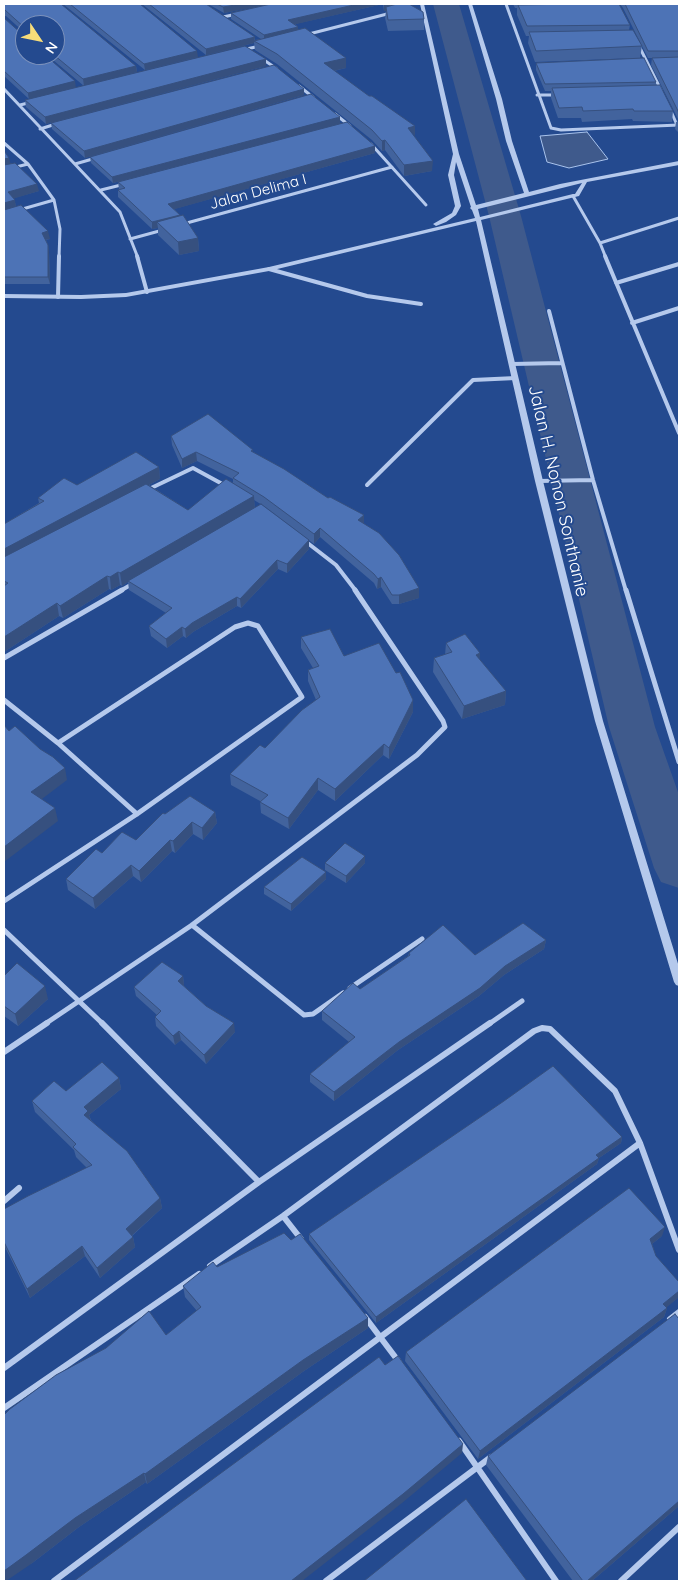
<!DOCTYPE html>
<style>
body{margin:0}
#map{position:relative;width:683px;height:1585px;overflow:hidden;background:#244a8f;font-family:Quicksand,sans-serif}
canvas{display:block}
.frame{position:absolute;inset:0;border:5px solid #fff;pointer-events:none}
.north{position:absolute;left:15px;top:15px;width:50px;height:50px;box-sizing:border-box;background:#244a8f;border:1px solid #7c92bc;border-radius:50%;rotate:124deg;font-size:14px;font-weight:700;line-height:20px;text-align:center;color:#fff}
.north::after{content:'';display:block;margin:auto;width:18px;height:22px;background:#f6dc79;clip-path:polygon(50% 0,100% 100%,50% 72%,0 100%)}
</style>
<div id="map">
<canvas width="683" height="1585"></canvas>
<div class="frame"></div>
<div class="north">N</div>
</div>
<script>
const g = document.querySelector('canvas').getContext('2d');
g.lineJoin = 'round';
function paint(path, color) { g.fillStyle = color; g.fill(path, 'evenodd'); }
const toPath = rows => new Path2D(rows.map(r => 'M' + r).join(''));
function strokePath(path, color, width, dash) { g.strokeStyle = color; g.lineWidth = width; g.lineCap = dash ? 'butt' : 'round'; g.setLineDash(dash || []); g.stroke(path); }
function write(font, color, halo, rows, align = 'center') {
  g.font = font + ' Quicksand,sans-serif'; g.lineWidth = 4; g.setLineDash([]); g.textBaseline = 'middle'; g.strokeStyle = halo; g.fillStyle = color; for (const [text, x, y, turn = 0] of rows) {
    g.save(); g.translate(x, y); g.rotate((+turn || 0) * Math.PI / 180); g.textAlign = isNaN(turn) ? turn : align; if (halo) g.strokeText(text, 0, 0); g.fillText(text, 0, 0); g.restore();
  }
}
const water = toPath([
 [439,4,457,4,511,194,489,199,439,4],
 [587,132,608,159,569,168,547,162,540,136,587,132]
]);
const river = toPath([
 [433,4,459,4,521,216,655,727,679,795,679,888,661,882,654,868,609,727,489,216,433,4]
]);
const minorFar3 = toPath([
 [506,4,551,128,561,130,679,125],
 [223,17,237,14],
 [305,35,391,13],
 [638,44,661,90],
 [242,50,260,46],
 [261,58,277,69],
 [299,86,314,98],
 [4,89,120,212,138,258],
 [537,95,557,95],
 [20,105,32,102],
 [670,109,677,125],
 [335,114,350,126],
 [40,129,56,124],
 [4,143,28,164,54,200,60,229,59,258],
 [371,144,426,205],
 [75,164,96,158],
 [4,170,28,164],
 [101,190,125,184],
 [573,196,600,243,606,258],
 [19,210,54,200],
 [183,224,392,167],
 [130,239,163,230],
 [600,243,679,218]
]);
const minorFar2 = toPath([
 [137,256,147,292],
 [605,256,679,433],
 [269,269,367,296,421,304],
 [616,283,679,264],
 [58,297,59,256],
 [549,311,593,480,626,591],
 [632,323,679,308],
 [512,364,561,363],
 [539,481,593,480],
 [367,485,473,380,516,378],
 [147,490,193,468,226,486],
 [305,541,336,565,356,591],
 [120,591,134,583]
]);
const minorFar1 = toPath([
 [626,590,679,762],
 [4,658,122,590],
 [4,700,58,743,137,814],
 [4,901,137,814,302,697,258,626,248,623,235,627,58,743],
 [192,925,304,1015,313,1014,343,993],
 [4,930,103,1024],
 [350,988,422,939],
 [45,1024,192,925,417,755,445,727,443,721,355,590],
 [489,1024,522,1001]
]);
const minor = toPath([
 [102,1023,259,1182],
 [4,1052,47,1023],
 [4,1201,19,1188],
 [283,1216,301,1239],
 [210,1266,283,1216,534,1031,542,1028,550,1029,615,1091,640,1143,679,1250],
 [365,1317,399,1362],
 [670,1319,679,1312],
 [4,1368,259,1182,490,1023],
 [4,1408,199,1274],
 [459,1441,556,1581],
 [54,1581,640,1143],
 [326,1581,491,1457],
 [621,1581,679,1527]
]);
const tertiary = toPath([
 [420,4,424,4,459,154,476,205,524,193,506,141,496,99,468,4,472,4,502,99,512,141,529,192,560,184,679,161,679,165,587,182,579,196,481,220,543,481,603,721,679,967,679,986,676,985,674,982,595,721,535,481,476,221,269,271,126,297,81,299,4,298,4,294,81,295,126,293,269,267,475,218,472,210,470,208,471,207,456,162,454,175,461,206,456,215,446,222,436,226,433,224,452,213,455,206,448,175,453,154,420,4],
 [582,183,575,194,573,194,480,217,478,209,582,183]
]);
const wall = toPath([
 [4,4,136,66,137,72,84,86,47,55,55,55,25,25,25,33,6,16,4,16],
 [63,4,140,4,198,57,145,70],
 [142,4,206,4,255,37,255,40,261,39,231,19,231,13,268,4,224,13,208,4,396,4,424,19,424,30,388,31,385,18,386,11,384,11,383,4,295,24,298,27,298,30,346,68,334,71,414,136,432,171,404,176,385,150,382,151,372,140,277,64,255,50,254,43,206,55],
 [513,4,619,4,630,25,629,30,642,46,640,58,656,82,656,85,673,111,672,122,633,121,632,119,582,122,581,118,558,118,551,98,551,91,545,91,536,70,536,63,636,58,535,62,528,43,529,36,526,36,517,15,517,8,515,8],
 [620,4,679,4,679,133,675,129,676,122,679,121,651,65,652,58,659,58,648,58,623,8],
 [4,18,22,34,29,99,4,76],
 [266,66,46,124,26,107,25,100],
 [304,95,85,158,52,129,51,123],
 [340,124,113,183,91,163,90,157],
 [375,146,375,153,174,209,180,215,180,216,198,238,199,251,179,255,158,235,158,228,152,229,118,197,118,190,120,190,119,189,118,182],
 [4,151,10,164,39,191,14,198,16,207,50,239,46,240,48,245,49,252,50,284,4,284],
 [171,436,253,452,328,498,364,515,364,524,419,588,419,598,399,604,392,604,381,587,377,589,374,583,320,537,314,544,264,506,254,500,255,508,309,540,309,549,287,573,278,569,241,608,237,606,193,632,186,638,183,636,167,648,151,636,149,626,166,613,129,590,128,582,122,586,120,585,111,590,109,589,63,618,59,616,4,652,4,524,39,503,38,498,77,485,159,467,160,479,149,485,188,510,233,484,233,479,197,461,182,468,172,445],
 [301,637,344,656,396,673,413,700,413,712,389,759,383,755,335,801,318,790,289,829,261,813,260,801,231,785,230,774,265,748,316,700,308,681,308,670,313,668,301,648],
 [446,643,480,653,479,659,506,691,505,705,462,719,433,672,434,658,445,655],
 [215,812,217,823,203,840,193,834,175,853,172,851,141,882,133,876,95,909,68,890,66,879,102,853,136,840,165,814],
 [325,863,365,863,346,883,325,870],
 [326,872,326,879,291,911,264,894,264,887],
 [546,940,544,949,504,975,479,996,398,1050,334,1101,310,1082,310,1074,349,1042,322,1020,322,1011,360,989,408,956,409,953,475,955],
 [4,976,48,999,18,1026,4,1016],
 [183,976,184,985,184,986,235,1032,206,1064,181,1040,175,1045,156,1026,155,1017,157,1015,136,996,134,987],
 [119,1078,121,1089,89,1115,91,1120,160,1198,162,1208,132,1236,133,1237,135,1247,100,1278,85,1256,30,1298,6,1249,4,1251,4,1209,87,1168,76,1157,74,1150,35,1112,32,1101,66,1091],
 [622,1137,621,1143,599,1158,597,1164,376,1323,309,1240,309,1234],
 [662,1236,652,1244,656,1256,679,1297,666,1307,667,1308,664,1317,478,1459,405,1361,406,1352],
 [291,1240,368,1318,368,1328,304,1371,147,1484,146,1482,79,1527,31,1564,166,1335,197,1311,185,1297,183,1286,217,1267],
 [679,1319,679,1506,592,1581,573,1581,486,1465,488,1456]
]);
const shadedWall = toPath([
 [241,4,271,4,224,13,223,7],
 [358,4,383,4,288,26,288,20],
 [388,4,396,4,386,7,386,11,384,11,384,5],
 [298,27,298,33,264,41,264,35],
 [255,37,254,43,206,55,206,49],
 [197,51,198,57,145,70,144,64],
 [346,58,346,68,324,73,324,63],
 [266,59,266,66,46,124,45,117],
 [136,66,137,72,84,86,83,79],
 [75,81,76,88,29,99,28,93],
 [304,89,304,95,85,158,84,151],
 [340,117,340,124,113,183,112,177],
 [415,126,415,136,408,128],
 [385,140,385,150,382,151,382,141],
 [375,146,375,153,168,211,168,204],
 [9,158,11,165,4,167,4,159],
 [433,161,432,171,404,176,404,165],
 [37,184,39,191,9,200,8,192],
 [15,200,16,207,4,211,4,203],
 [180,215,180,222,157,222,158,228,152,229,152,222],
 [48,231,50,239,44,240,42,233],
 [198,238,199,251,179,255,178,242],
 [48,245,49,252,50,284,48,277],
 [196,452,197,461,182,468,182,459],
 [159,467,160,479,4,563,4,549],
 [254,496,255,509,128,581,128,582,122,586,120,573],
 [364,515,364,525,358,520],
 [320,528,320,537,314,544,314,534],
 [309,540,309,549,287,573,287,564],
 [277,560,278,569,241,608,240,599],
 [118,572,120,585,111,590,110,577],
 [107,576,109,589,63,618,60,606],
 [381,577,381,587,377,589,378,579],
 [419,588,419,598,399,604,399,595],
 [237,597,237,606,193,632,186,638,185,629,192,623],
 [57,603,59,616,4,652,4,637],
 [182,627,183,636,167,648,166,639],
 [480,653,479,666,476,655],
 [506,691,505,705,462,719,464,706],
 [413,700,413,712,389,759,389,748],
 [384,744,383,755,335,801,335,789],
 [65,768,67,780,34,805,31,792],
 [318,778,318,790,289,829,288,818],
 [55,808,58,821,4,862,4,847],
 [215,812,217,823,203,840,202,828],
 [192,822,193,834,175,853,173,841],
 [170,840,172,851,141,882,139,871],
 [365,856,365,863,346,883,346,876],
 [131,865,133,876,95,909,93,898],
 [326,872,326,879,291,911,291,904],
 [546,940,544,949,504,975,479,996,398,1050,334,1101,334,1092,399,1042,505,966],
 [183,976,184,985,179,990,178,981],
 [45,986,48,999,18,1026,15,1014],
 [234,1023,235,1032,206,1064,204,1055],
 [179,1031,181,1040,175,1045,173,1036],
 [119,1078,121,1089,89,1115,91,1121,84,1115,84,1107],
 [622,1137,621,1143,599,1158,597,1164,376,1323,376,1317,596,1155],
 [160,1198,162,1208,128,1239,126,1229],
 [665,1227,662,1236,647,1248,650,1239],
 [133,1237,135,1247,100,1278,97,1268],
 [4,1243,6,1249,4,1251],
 [82,1246,85,1256,30,1298,27,1289],
 [679,1291,679,1297,660,1313,663,1304],
 [667,1308,664,1317,478,1459,480,1451],
 [368,1318,368,1328,304,1371,147,1484,145,1474,303,1360],
 [463,1444,462,1453,402,1503,302,1581,291,1581],
 [144,1473,146,1482,79,1527,31,1564,6,1581,4,1581,4,1571,75,1518],
 [679,1501,679,1506,592,1581,587,1581]
]);
const building = toPath([
 [4,4,61,4,136,66,83,79,54,55,55,55,55,25,25,25,25,28,5,10,4,10,4,4],
 [70,4,140,4,197,51,144,64,70,4],
 [149,4,206,4,255,37,206,49,149,4],
 [217,4,241,4,223,7,217,4],
 [271,4,358,4,288,20,298,27,264,35,231,13,271,4],
 [397,4,409,4,423,12,424,19,388,20,386,7,397,4],
 [575,4,619,4,630,25,527,26,518,5,575,4],
 [625,4,679,4,679,51,648,51,625,4],
 [4,18,22,34,25,35,25,55,45,55,75,81,28,93,4,71,4,18],
 [305,28,346,58,324,63,369,96,372,96,415,126,408,128,433,161,404,165,385,140,382,141,372,130,277,54,254,41,305,28],
 [633,30,642,46,536,51,529,32,633,30],
 [245,46,266,59,45,117,25,100,245,46],
 [679,57,679,113,652,58,679,57],
 [644,58,656,82,545,84,536,63,644,58],
 [274,65,304,89,84,151,51,123,274,65],
 [660,85,673,111,634,111,633,109,583,111,582,107,559,108,552,88,660,85],
 [311,94,340,117,112,177,90,157,311,94],
 [347,122,375,146,168,204,180,215,152,222,118,190,125,188,118,182,347,122],
 [4,151,5,152,9,158,4,159,4,151],
 [15,163,37,184,8,192,15,200,4,203,4,165,15,163],
 [21,205,48,231,42,233,48,245,48,277,4,277,4,210,21,205],
 [183,215,198,238,178,242,157,222,183,215],
 [208,414,253,450,251,451,284,469,328,498,330,497,364,515,358,520,379,533,399,555,419,588,399,595,392,595,381,577,378,579,374,574,320,528,314,534,264,497,233,478,239,473,196,452,182,459,171,436,208,414],
 [136,452,159,467,4,549,4,524,44,501,38,498,64,478,77,485,136,452],
 [226,479,254,496,120,573,118,572,110,577,107,576,60,606,57,603,4,637,4,586,8,583,4,581,4,557,146,484,188,510,226,479],
 [261,504,309,540,287,564,277,560,240,599,237,597,192,623,185,629,182,627,166,639,149,626,172,608,128,581,261,504],
 [330,629,344,656,379,643,396,673,400,672,413,700,389,748,384,744,335,789,318,778,288,818,260,802,268,795,230,774,260,745,265,748,302,710,320,697,308,670,319,666,301,637,330,629],
 [465,634,480,653,476,655,506,691,464,706,434,658,452,652,446,643,465,634],
 [4,725,9,731,15,726,40,749,53,757,65,768,31,792,55,808,4,847,4,725],
 [190,796,215,812,202,828,192,822,173,841,170,840,139,871,131,865,93,898,66,879,96,849,102,853,122,832,136,840,163,813,165,814,190,796],
 [345,843,365,856,346,876,325,863,345,843],
 [302,857,326,872,291,904,264,887,302,857],
 [523,923,546,940,505,966,480,988,399,1042,334,1092,310,1074,355,1037,322,1011,353,983,360,989,410,955,409,953,443,925,475,955,523,923],
 [162,962,183,976,178,981,206,1006,234,1023,204,1055,179,1031,173,1036,155,1017,161,1011,134,987,162,962],
 [17,963,45,986,15,1014,4,1006,4,976,17,963],
 [102,1062,119,1078,84,1107,88,1111,84,1115,127,1151,160,1198,126,1229,133,1237,97,1268,82,1246,27,1289,4,1242,4,1209,28,1196,92,1165,73,1147,76,1144,32,1101,54,1081,66,1091,102,1062],
 [553,1066,622,1137,596,1155,599,1158,376,1317,309,1234,504,1101,553,1066],
 [629,1188,665,1227,650,1239,656,1256,679,1282,679,1291,663,1304,667,1308,480,1451,406,1352,629,1188],
 [284,1233,291,1240,300,1234,368,1318,303,1360,145,1474,144,1473,75,1518,26,1555,4,1571,4,1415,10,1409,56,1375,106,1348,149,1311,166,1335,201,1307,183,1286,213,1262,217,1267,284,1233],
 [675,1314,679,1319,679,1501,587,1581,583,1581,488,1456,675,1314],
 [398,1356,463,1444,403,1494,291,1581,74,1581,379,1357,385,1365,398,1356],
 [466,1499,527,1581,364,1581,466,1499]
]);
const farStreetnames = [
 ["Jalan Delima I",258,192,-15]
];
const streetNames = [
 ["Jalan H. Nonon Sonthanie",558,491,77]
];
paint(water, '#3f5a8c');
strokePath(water, '#a9c3ec', 1);
paint(river, '#3f5a8c');
strokePath(minorFar3, '#b5c9ec', 3);
strokePath(minorFar2, '#b5c9ec', 4);
strokePath(minorFar1, '#b5c9ec', 5);
strokePath(minor, '#b5c9ec', 6);
paint(tertiary, '#b5c9ec');
paint(wall, '#42639d');
paint(shadedWall, '#36507f');
paint(building, '#4d73b6');
strokePath(building, '#36507f', 1);
write('15px', '#fff', '#244a8f', farStreetnames);
write('18px', '#fff', '#244a8f', streetNames);
</script>
